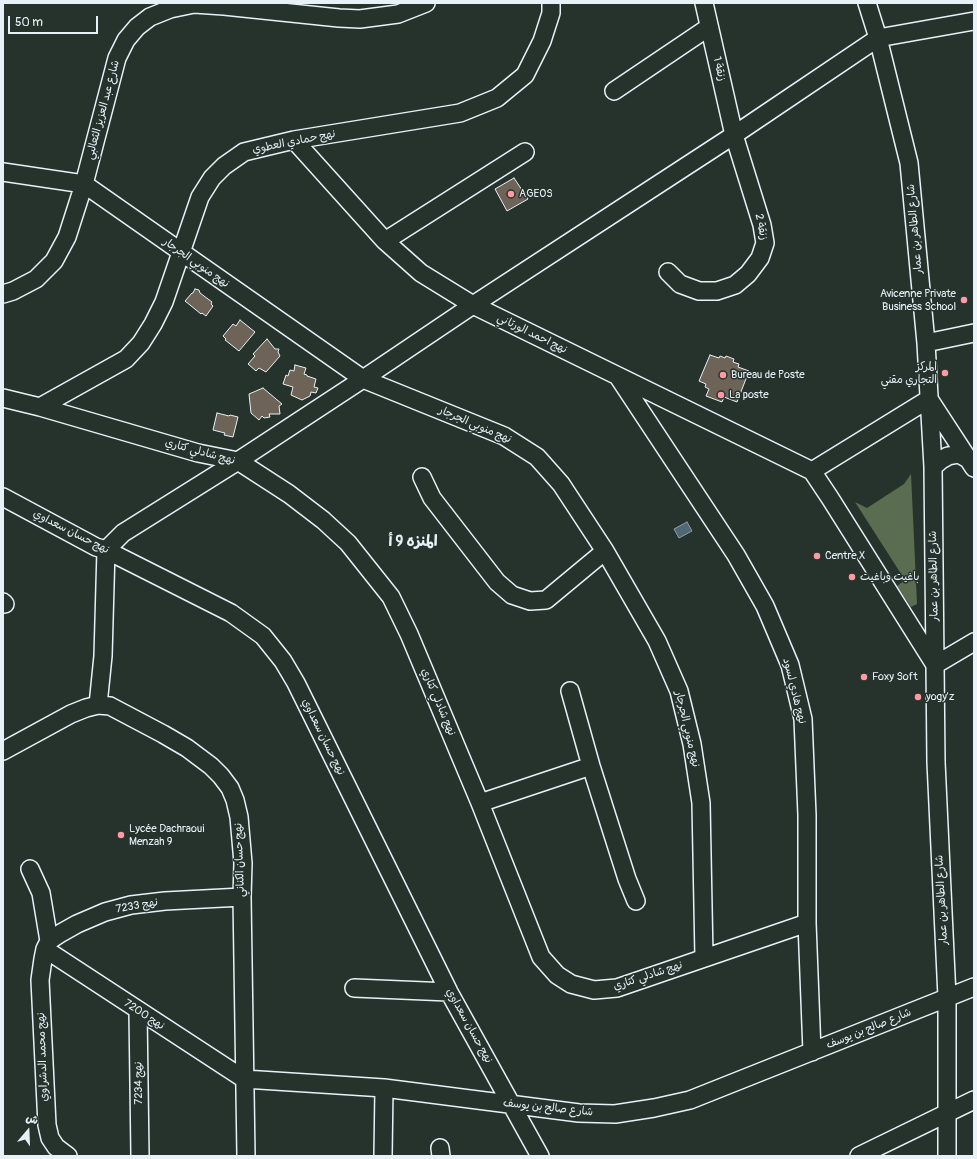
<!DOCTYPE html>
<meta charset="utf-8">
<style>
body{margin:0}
#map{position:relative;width:977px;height:1159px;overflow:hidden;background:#26332d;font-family:Pangolin,"Playpen Sans Arabic",sans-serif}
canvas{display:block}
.frame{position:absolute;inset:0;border:4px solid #e8f1f8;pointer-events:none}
.north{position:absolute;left:8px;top:1111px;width:40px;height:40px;-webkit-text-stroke:3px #26332d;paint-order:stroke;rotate:19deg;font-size:11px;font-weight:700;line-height:16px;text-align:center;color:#e8f1f8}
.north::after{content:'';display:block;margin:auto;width:14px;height:18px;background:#e8f1f8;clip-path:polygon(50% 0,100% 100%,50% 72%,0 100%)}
.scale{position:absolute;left:8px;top:16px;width:90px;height:18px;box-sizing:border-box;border:2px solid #e8f1f8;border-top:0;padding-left:5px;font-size:12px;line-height:14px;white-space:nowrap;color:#e8f1f8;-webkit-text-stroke:3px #26332d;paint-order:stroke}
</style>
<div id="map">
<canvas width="977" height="1159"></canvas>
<div class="frame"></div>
<div class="north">ش</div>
<div class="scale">50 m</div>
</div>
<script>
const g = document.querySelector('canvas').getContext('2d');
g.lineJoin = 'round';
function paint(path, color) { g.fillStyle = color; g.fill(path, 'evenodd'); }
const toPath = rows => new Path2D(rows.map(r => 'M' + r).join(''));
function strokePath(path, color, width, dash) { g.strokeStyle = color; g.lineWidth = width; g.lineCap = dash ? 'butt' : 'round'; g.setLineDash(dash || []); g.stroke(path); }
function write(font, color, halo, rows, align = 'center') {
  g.font = font + ' Pangolin,"Playpen Sans Arabic",sans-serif'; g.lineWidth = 3; g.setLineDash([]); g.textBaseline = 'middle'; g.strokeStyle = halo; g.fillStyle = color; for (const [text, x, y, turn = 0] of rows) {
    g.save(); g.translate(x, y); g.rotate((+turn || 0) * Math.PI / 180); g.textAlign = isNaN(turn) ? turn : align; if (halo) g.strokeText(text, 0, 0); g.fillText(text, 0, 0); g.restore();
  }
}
const green = toPath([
 [911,474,917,604,911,607,897,586,905,580,855,502,867,508,904,484]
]);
const water = toPath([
 [687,522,692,531,679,538,674,529,687,522]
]);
const building = toPath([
 [514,178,528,199,507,211,495,189,514,178],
 [195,289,199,290,200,293,212,302,211,304,213,306,206,316,202,313,201,314,185,301,192,293,193,293,195,289],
 [240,320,255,332,239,351,225,340,226,339,223,336,233,324,236,326,240,320],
 [267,339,275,349,279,349,278,352,280,356,266,372,259,368,256,371,248,364,255,356,253,354,267,339],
 [710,355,719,358,720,356,725,358,726,356,734,359,733,362,739,364,738,367,749,371,737,402,724,397,722,402,706,396,709,389,705,387,706,384,699,381,710,355],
 [295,365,306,368,304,374,307,375,307,376,316,379,314,387,318,388,316,393,311,392,310,396,302,400,291,395,293,387,283,384,286,375,288,376,290,370,294,371,295,365],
 [263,388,282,404,279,406,280,414,269,414,270,417,264,418,262,416,259,420,251,413,249,394,263,388],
 [217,413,229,416,230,415,238,417,233,437,224,435,225,433,213,430,217,413]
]);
const minor = toPath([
 [867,3,878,38,909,163,926,343,933,467,936,762,947,997,947,1156],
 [614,91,709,27],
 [294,140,385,241,421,273,473,305,812,471,830,498,935,665,974,642],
 [3,172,84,184,363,379,504,436,537,457,561,484,605,551,657,641,679,691,692,744,701,803,704,958],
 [385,241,525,152],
 [668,272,680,284,699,291,717,291,735,285,748,274,760,258,765,243,762,225,734,135,704,3],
 [3,294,13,291,36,279,54,261,67,237,84,184,117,58,126,40,137,27,150,17,170,9,194,4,224,6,339,18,360,19,398,14,426,3],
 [926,343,974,333],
 [619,378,736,555,765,606,790,665,803,719,807,815,807,923,812,1052],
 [3,398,40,407,198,453,238,461,289,494,323,520,348,543,391,597,409,634,480,803,541,957,557,975,571,984,594,990,617,988,807,923],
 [40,407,126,359,141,343,153,324,164,302,200,197,212,178,224,166,244,152,294,140,460,113,497,98,525,75,542,41,551,13,551,3],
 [933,467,941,460,948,456,959,454,968,459],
 [812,471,929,399,974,468],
 [422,477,432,498,497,582,512,595,530,601,546,600,605,551],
 [3,497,96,547,106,550,231,613,263,636,283,661,296,683,449,992,540,1156],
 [3,602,5,604],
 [570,691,591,766,627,879,636,901],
 [98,705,103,656,106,550,123,533,238,461,363,379,473,305,734,135,878,38,974,21],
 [3,751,71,714,86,708,98,705,110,706,163,734,187,748,211,766,221,776,230,788,235,800,239,817,243,863,242,897,246,1156],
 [480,803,591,766],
 [30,869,41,893,49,941],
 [45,949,244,1079,384,1088,579,1113,615,1114,654,1108,690,1100,974,987],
 [354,988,449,992],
 [138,1011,140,1156],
 [440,1148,441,1156],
 [68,1156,56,1147,50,1138,47,1125,40,980,43,959,45,949,49,941,61,933,77,924,105,912,131,905,165,901,242,897],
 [383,1156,384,1088],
 [859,1156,974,1100]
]);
const markers = [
 [511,194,4,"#ff9aa2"],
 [964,300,4,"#ff9aa2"],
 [945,373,4,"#ff9aa2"],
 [723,375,4,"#ff9aa2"],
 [721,395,4,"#ff9aa2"],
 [817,556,4,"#ff9aa2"],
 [852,577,4,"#ff9aa2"],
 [864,677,4,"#ff9aa2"],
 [918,697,4,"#ff9aa2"],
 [121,835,4,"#ff9aa2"]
];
const streetNames = [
 ["زنقة 1",719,69,77],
 ["شارع عبد العزيز الثعالبي",103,110,-75],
 ["نهج حمادي العطوي",294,142,-11],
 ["زنقة 2",761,227,78],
 ["شارع الطاهر بن عمار",915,229,-95],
 ["نهج منوبي الجرجار",196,263,35],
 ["نهج احمد الورتاني",532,334,26],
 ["نهج منوبي الجرجار",475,425,23],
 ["نهج شادلي كتاري",200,452,15],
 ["نهج حسان سعداوي",71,532,27],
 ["شارع الطاهر بن عمار",934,576,-91],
 ["نهج هادي لسود",794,691,76],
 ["نهج شادلي كتاري",438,702,67],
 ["نهج منوبي الجرجار",687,729,77],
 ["نهج حسان سعداوي",323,737,64],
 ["نهج حسان الكناني",240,860,-92],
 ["شارع الطاهر بن عمار",942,900,-93],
 ["نهج 7233",137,906,-10],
 ["نهج شادلي كتاري",648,976,-18],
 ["نهج 7200",144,1015,33],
 ["نهج حسان سعداوي",469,1026,61],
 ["شارع صالح بن يوسف",869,1029,-22],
 ["نهج محمد الدشراوي",43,1057,-92],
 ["نهج 7234",139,1083,-91],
 ["شارع صالح بن يوسف",548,1108,6]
];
const poiNames = [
 ["AGEOS",519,194],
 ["Avicenne Private",956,294,"right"],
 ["Business School",956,307,"right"],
 ["المركز",937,367,"right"],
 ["التجاري مقني",937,380,"right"],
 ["Bureau de Poste",731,375],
 ["La poste",729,395],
 ["Centre X",825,556],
 ["باغيت وباغيت",860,577],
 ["Foxy Soft",872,677],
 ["yogy'z",926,697],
 ["Lycée Dachraoui",129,829],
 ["Menzah 9",129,842]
];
const districtNames = [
 ["المنزه 9 أ",413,542]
];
paint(green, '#5a6d50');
paint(water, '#4f6873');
strokePath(water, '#8c9fa8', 1);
paint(building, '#6d6357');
strokePath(building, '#e8f1f8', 1);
strokePath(minor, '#e8f1f8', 20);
strokePath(minor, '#26332d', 17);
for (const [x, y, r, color] of markers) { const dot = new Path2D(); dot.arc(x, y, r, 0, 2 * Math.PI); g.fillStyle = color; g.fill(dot); strokePath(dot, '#26332d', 1.5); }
write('11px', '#e8f1f8', '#26332d', streetNames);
write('11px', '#e8f1f8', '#26332d', poiNames, 'left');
write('bold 15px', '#e8f1f8', '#26332d', districtNames);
</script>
